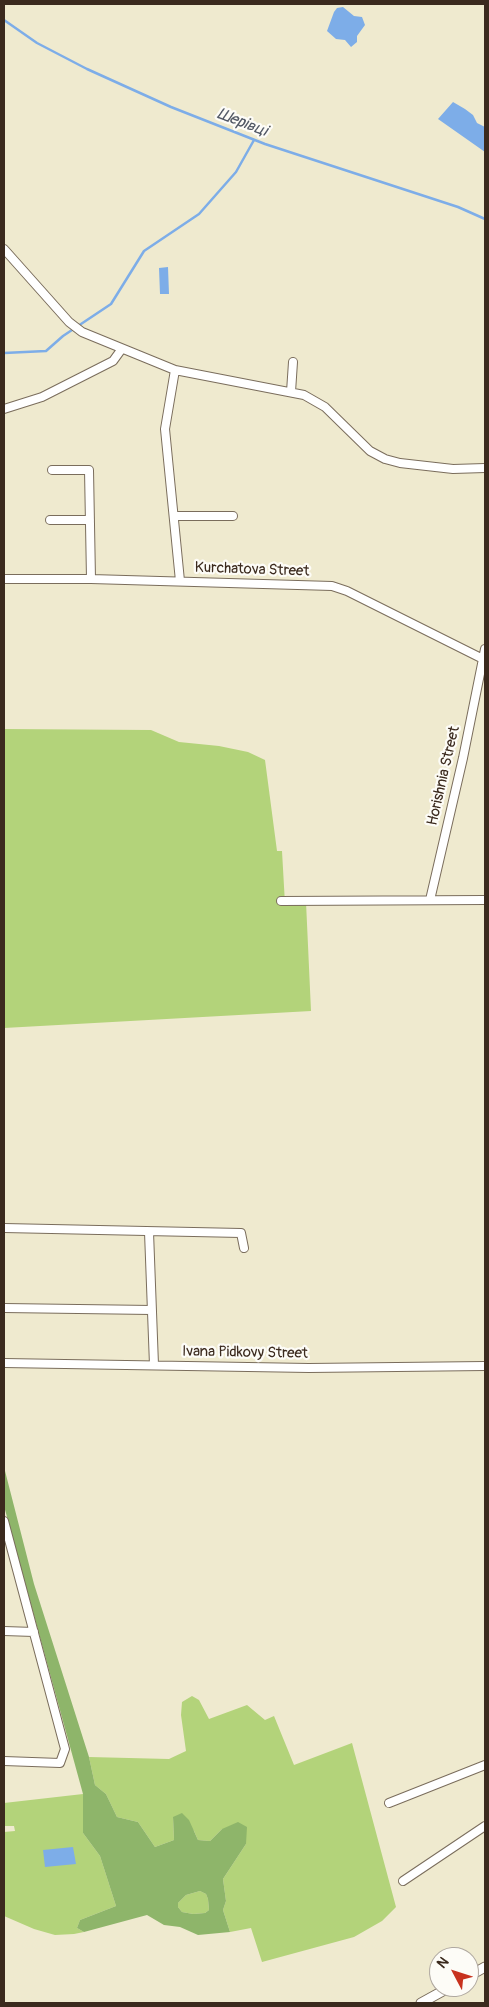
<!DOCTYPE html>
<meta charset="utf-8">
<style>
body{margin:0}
#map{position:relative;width:489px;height:2007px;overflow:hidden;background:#efeacf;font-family:Pangolin,sans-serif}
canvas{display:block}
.frame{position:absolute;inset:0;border:5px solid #3b2a1e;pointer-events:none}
.north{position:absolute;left:429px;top:1947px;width:50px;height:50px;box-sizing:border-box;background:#fdfcf7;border:1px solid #afa8a0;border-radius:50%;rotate:310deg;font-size:14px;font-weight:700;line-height:20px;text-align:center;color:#3b2a1e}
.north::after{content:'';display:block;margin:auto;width:18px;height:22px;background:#c8321e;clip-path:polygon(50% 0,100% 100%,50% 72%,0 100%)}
</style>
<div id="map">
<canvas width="489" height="2007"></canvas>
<div class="frame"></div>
<div class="north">N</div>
</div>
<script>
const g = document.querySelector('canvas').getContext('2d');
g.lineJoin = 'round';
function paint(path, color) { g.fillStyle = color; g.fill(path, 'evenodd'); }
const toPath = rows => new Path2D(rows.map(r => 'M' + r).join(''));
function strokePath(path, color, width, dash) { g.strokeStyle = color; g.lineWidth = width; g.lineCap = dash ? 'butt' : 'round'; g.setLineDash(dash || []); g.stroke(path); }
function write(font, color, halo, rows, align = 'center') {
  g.font = font + ' Pangolin,sans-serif'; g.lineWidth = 4.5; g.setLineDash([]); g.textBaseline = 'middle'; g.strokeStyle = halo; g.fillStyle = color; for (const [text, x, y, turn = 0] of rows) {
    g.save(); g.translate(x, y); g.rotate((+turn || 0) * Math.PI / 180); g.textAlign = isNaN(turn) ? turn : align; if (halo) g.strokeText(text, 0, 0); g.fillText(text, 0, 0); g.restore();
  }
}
const green = toPath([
 [4,729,151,730,179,742,219,746,248,752,265,760,277,851,282,851,285,904,306,902,311,1011,4,1028],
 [192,1696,199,1700,209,1719,247,1705,265,1720,274,1716,294,1765,352,1743,396,1907,382,1921,354,1937,262,1962,251,1928,230,1932,223,1910,226,1901,223,1879,246,1844,222,1829,210,1841,198,1840,194,1831,173,1817,174,1840,155,1847,138,1822,117,1817,106,1794,95,1785,89,1757,169,1759,186,1751,181,1715,182,1702],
 [83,1794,83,1833,100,1856,116,1906,80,1920,77,1928,84,1932,74,1934,55,1935,34,1929,4,1916,4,1832,15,1831,14,1826,4,1826,4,1803],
 [200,1891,206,1894,208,1899,209,1910,205,1913,193,1914,182,1912,178,1907,178,1903,186,1895]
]);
const forest = toPath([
 [4,1467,34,1584,89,1757,95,1785,106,1794,117,1817,138,1822,155,1847,174,1840,173,1817,182,1813,189,1820,198,1840,210,1841,222,1829,238,1822,247,1827,246,1844,223,1879,226,1901,223,1910,230,1932,198,1935,180,1927,164,1925,147,1915,84,1932,77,1928,80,1920,116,1906,100,1856,83,1833,83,1794,4,1506],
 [200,1891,206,1894,208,1899,209,1910,205,1913,193,1914,182,1912,178,1907,178,1903,186,1895]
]);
const water = toPath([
 [343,7,354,16,362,17,365,25,357,36,357,42,351,47,345,40,336,39,327,31,334,12,337,8],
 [453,102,465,109,473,115,477,123,485,127,485,152,438,119],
 [168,267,169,294,160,294,159,268],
 [73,1847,76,1864,45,1867,43,1850]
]);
const stream = toPath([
 [4,20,37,43,87,69,171,107,265,144,458,207,485,219],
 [4,353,46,351,63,336,111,304,144,251,199,214,236,172,254,140]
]);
const minor = toPath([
 [4,249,69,322,82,332,175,370,304,395,325,407,370,451,385,459,400,463,453,469,485,468],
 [175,370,165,429,180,581],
 [291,392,293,362],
 [4,409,42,397,113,361,121,350],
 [52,470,89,470,91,579],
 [175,516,233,516],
 [50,520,90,520],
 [4,579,91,579,332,586,347,591,485,660],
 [430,900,463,758,485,649],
 [281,901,485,900],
 [4,1228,241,1233,244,1248],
 [149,1232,154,1365],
 [4,1308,152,1310],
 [4,1363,309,1368,485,1366],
 [4,1521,65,1749,60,1763,4,1761],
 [4,1631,34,1632],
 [389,1803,485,1765],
 [403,1881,485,1826]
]);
const major = toPath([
 [469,1976,485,1967],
 [421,2003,450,1987]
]);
const streetNames = [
 ["Kurchatova Street",252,570,2],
 ["Horishnia Street",444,776,-77],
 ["Ivana Pidkovy Street",245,1353,1]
];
const waterNames = [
 ["Шерівці",242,123,21]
];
paint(green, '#b3d37a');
paint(forest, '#8eb56a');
paint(water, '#7dade8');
strokePath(stream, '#7dade8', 2.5);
strokePath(minor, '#7a6d5c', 10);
strokePath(major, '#7a6d5c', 11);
strokePath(minor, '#fff', 8);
strokePath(major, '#fff', 9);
write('15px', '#3b2a1e', '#fdfcf7', streetNames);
write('italic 16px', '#525865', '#fdfcf7', waterNames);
</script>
